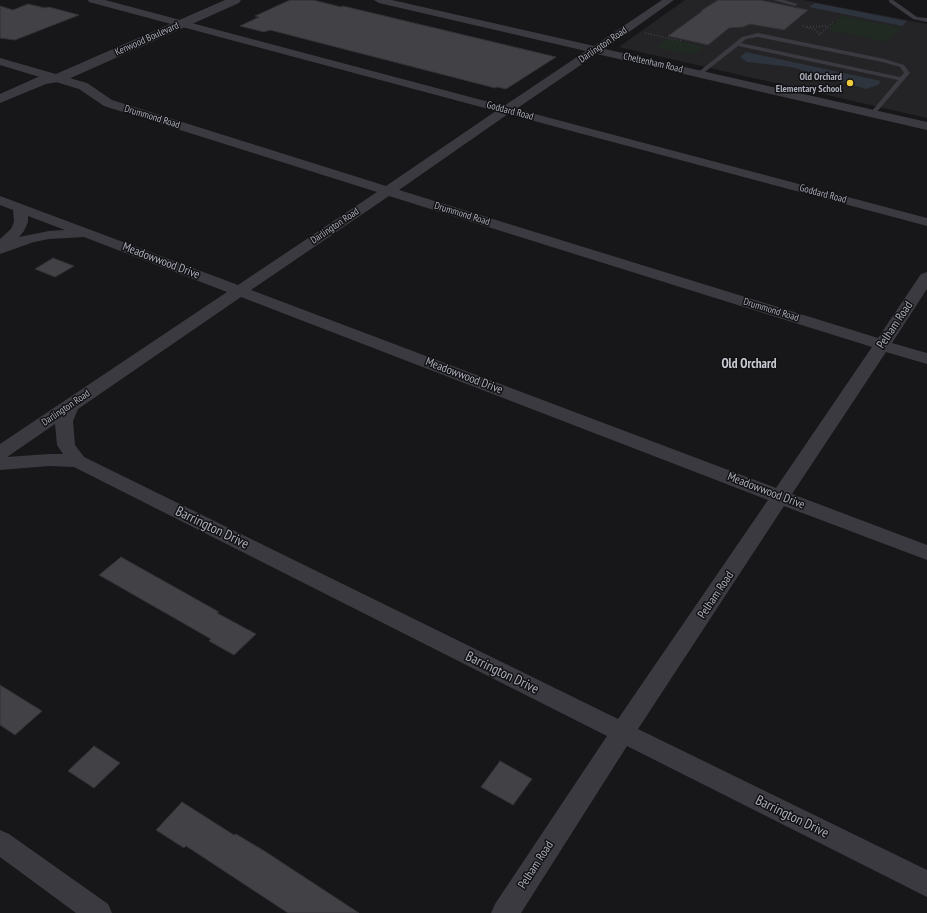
<!DOCTYPE html>
<style>
body{margin:0}
canvas{display:block;background:#171719}
</style>
<canvas width="927" height="913"></canvas>
<script>
const g = document.querySelector('canvas').getContext('2d');
g.lineJoin = 'round';
function paint(path, color) { g.fillStyle = color; g.fill(path, 'evenodd'); }
const toPath = rows => new Path2D(rows.map(r => 'M' + r).join(''));
function strokePath(path, color, width, dash) { g.strokeStyle = color; g.lineWidth = width; g.lineCap = dash ? 'butt' : 'round'; g.setLineDash(dash || []); g.stroke(path); }
function write(font, color, halo, rows, align = 'center') {
  g.font = font + ' "PT Sans Narrow",sans-serif'; g.lineWidth = 3; g.setLineDash([]); g.textBaseline = 'middle'; g.strokeStyle = halo; g.fillStyle = color; for (const [text, x, y, turn = 0] of rows) {
    g.save(); g.translate(x, y); g.rotate((+turn || 0) * Math.PI / 180); g.textAlign = isNaN(turn) ? turn : align; if (halo) g.strokeText(text, 0, 0); g.fillText(text, 0, 0); g.restore();
  }
}
const built = toPath([
 [685,0,803,0,927,24,927,118,619,47]
]);
const green = toPath([
 [842,16,901,28,887,42,827,30],
 [668,38,699,45,704,47,692,55,656,47]
]);
const water = toPath([
 [815,3,907,21,902,26,809,7],
 [746,52,881,81,878,85,866,89,791,67,747,62,740,57]
]);
const building = toPath([
 [290,0,313,0,341,7,343,6,556,57,506,89,497,87,495,88,270,30,264,32,240,26,259,17,255,16,290,0],
 [718,0,760,0,808,10,784,30,750,24,743,27,729,28,708,45,668,36,701,12,702,10,718,0],
 [28,4,45,8,49,7,79,15,15,40,0,38,0,6,13,10,28,4],
 [53,258,74,266,55,277,35,269,53,258],
 [121,557,219,612,217,613,256,634,234,655,209,641,211,639,99,575,121,557],
 [0,685,42,711,15,735,0,725,0,685],
 [94,746,120,763,94,788,68,771,94,746],
 [500,761,532,779,513,805,481,787,500,761],
 [182,802,234,835,236,834,266,852,359,913,288,913,186,846,184,848,156,830,182,802]
]);
const path = toPath([
 [803,26,815,30,820,34],
 [807,27,828,26],
 [645,33,682,41],
 [819,35,833,22]
]);
const service = toPath([
 [773,0,784,0,798,4,795,6,773,0],
 [889,0,893,0,917,17,927,18,927,22,913,19,889,2,889,0],
 [758,33,885,59,904,65,910,73,875,114,873,115,870,113,871,112,898,80,738,46,701,75,696,74,742,37,758,33],
 [758,37,882,62,900,67,904,73,900,77,741,43,746,39,758,37]
]);
const minor = toPath([
 [88,0,105,0,504,106,586,51,379,3,374,0,392,0,594,46,662,0,674,0,605,49,927,122,927,130,597,54,516,109,927,218,927,226,508,114,399,190,878,338,921,274,927,272,927,289,892,343,927,353,927,364,886,352,792,494,927,545,927,560,784,506,638,729,927,870,927,897,627,746,521,913,491,913,495,904,607,736,74,467,49,466,0,470,0,444,227,292,84,237,49,239,34,242,0,254,0,239,11,229,14,222,13,210,0,205,0,196,238,285,377,192,104,106,79,89,0,65,0,58,87,83,112,100,386,186,496,111,89,2,88,0],
 [389,196,872,347,776,488,251,290,389,196],
 [28,216,65,230,49,231,19,237,24,231,28,222,28,216],
 [241,297,768,500,618,719,84,457,75,445,73,421,78,409,241,297],
 [55,424,57,445,63,454,49,454,7,457,55,424],
 [0,830,9,834,108,904,112,913,76,913,0,857,0,830]
]);
const tertiary = toPath([
 [225,0,241,0,239,3,64,81,46,84,0,103,0,94,38,77,56,74,225,0]
]);
const markers = [
 [850,83,4,"#efca3a"]
];
const farStreetnames = [
 ["Kenwood Boulevard",147,39,-24],
 ["Darlington Road",603,45,-34],
 ["Cheltenham Road",653,63,13],
 ["Goddard Road",510,111,15],
 ["Drummond Road",152,117,17],
 ["Goddard Road",823,194,15],
 ["Drummond Road",462,214,17],
 ["Darlington Road",335,226,-34],
 ["Drummond Road",771,310,17],
 ["Darlington Road",66,408,-34]
];
const farPoinames = [
 ["Old Orchard",842,77],
 ["Elementary School",842,89]
];
const streetNames = [
 ["Meadowwood Drive",161,261,21],
 ["Pelham Road",895,325,-56],
 ["Meadowwood Drive",464,376,21],
 ["Meadowwood Drive",766,491,21],
 ["Pelham Road",716,595,-56],
 ["Pelham Road",536,865,-57]
];
const neighbourhoodNames = [
 ["Old Orchard",749,364]
];
const nearStreetnames = [
 ["Barrington Drive",212,528,26],
 ["Barrington Drive",502,673,26],
 ["Barrington Drive",792,817,26]
];
paint(built, '#242326');
paint(green, '#212923');
paint(water, '#2d343d');
paint(building, '#424146');
strokePath(building, '#323135', 1);
strokePath(path, '#3e3f45', 1.5, [1, 2]);
paint(service, '#3a3a40');
paint(minor, '#3a3a40');
paint(tertiary, '#3a3a40');
for (const [x, y, r, color] of markers) { const dot = new Path2D(); dot.arc(x, y, r, 0, 2 * Math.PI); g.fillStyle = color; g.fill(dot); strokePath(dot, '#121214', 1.5); }
write('10px', '#aaacb9', '#121214', farStreetnames);
write('bold 10px', '#aaacb9', '#121214', farPoinames, 'right');
write('12px', '#aaacb9', '#121214', streetNames);
write('bold 13px', '#caccd5', '#121214', neighbourhoodNames);
write('14px', '#aaacb9', '#121214', nearStreetnames);
</script>
